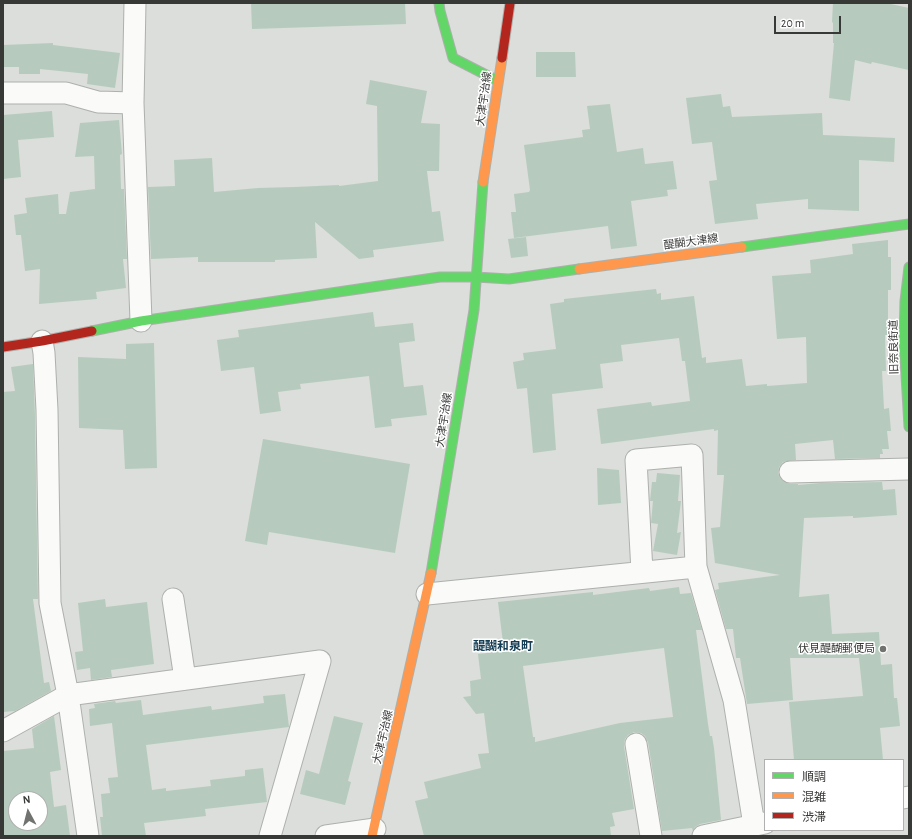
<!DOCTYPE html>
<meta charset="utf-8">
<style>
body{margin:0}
#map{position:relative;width:912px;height:839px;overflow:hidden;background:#dbdeda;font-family:"Alegreya Sans","Noto Sans JP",sans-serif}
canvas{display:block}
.frame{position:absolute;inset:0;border:4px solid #373936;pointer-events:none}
.legend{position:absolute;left:764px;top:759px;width:140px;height:72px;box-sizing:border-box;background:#fff;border:1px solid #afb0af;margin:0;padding:5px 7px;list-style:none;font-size:12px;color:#373936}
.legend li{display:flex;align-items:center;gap:8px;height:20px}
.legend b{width:20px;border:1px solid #afb0af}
.north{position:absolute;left:8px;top:791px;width:40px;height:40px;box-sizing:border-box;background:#fff;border:1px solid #afb0af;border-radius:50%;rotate:353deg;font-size:11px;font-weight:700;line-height:16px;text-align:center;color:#373936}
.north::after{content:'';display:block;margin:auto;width:14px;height:18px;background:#70736f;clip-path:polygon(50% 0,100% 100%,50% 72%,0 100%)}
.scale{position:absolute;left:774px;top:16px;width:67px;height:18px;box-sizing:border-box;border:2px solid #373936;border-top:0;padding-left:5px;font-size:12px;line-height:14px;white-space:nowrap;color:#373936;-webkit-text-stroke:3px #fff;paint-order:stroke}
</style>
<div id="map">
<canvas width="912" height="839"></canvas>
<div class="frame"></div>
<ul class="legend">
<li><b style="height:5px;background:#63d668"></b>順調</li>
<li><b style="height:5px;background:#ff974d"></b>混雑</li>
<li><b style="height:5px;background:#b3261e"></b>渋滞</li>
</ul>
<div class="north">N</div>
<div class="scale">20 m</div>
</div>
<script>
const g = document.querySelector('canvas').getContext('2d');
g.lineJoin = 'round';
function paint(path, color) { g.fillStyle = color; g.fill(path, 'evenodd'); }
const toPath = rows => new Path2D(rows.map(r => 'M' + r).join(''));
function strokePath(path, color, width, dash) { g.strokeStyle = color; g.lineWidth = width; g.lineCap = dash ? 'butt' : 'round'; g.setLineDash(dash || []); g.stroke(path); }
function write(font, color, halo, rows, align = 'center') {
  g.font = font + ' "Alegreya Sans","Noto Sans JP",sans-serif'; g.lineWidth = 3; g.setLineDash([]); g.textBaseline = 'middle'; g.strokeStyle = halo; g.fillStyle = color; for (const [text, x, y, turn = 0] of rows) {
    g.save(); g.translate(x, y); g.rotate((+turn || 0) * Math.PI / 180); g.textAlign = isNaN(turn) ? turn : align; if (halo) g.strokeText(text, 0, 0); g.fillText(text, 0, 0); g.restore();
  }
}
const building = toPath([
 [251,3,405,3,406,24,252,29],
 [833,3,886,3,909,8,909,70,872,62,871,64,855,60,850,101,829,98,834,43,833,43,833,23,832,22],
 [53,43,53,45,120,53,115,88,87,84,88,74,40,69,40,74,19,74,19,67,3,67,3,45],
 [536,52,575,52,576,77,536,77],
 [370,80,427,91,421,123,440,124,439,171,427,171,432,212,440,211,444,241,373,250,374,257,359,259,315,222,317,258,275,260,275,262,198,262,198,257,151,259,148,187,175,186,174,160,212,158,214,192,258,188,295,187,339,185,339,186,378,181,377,106,366,104],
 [721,94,723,107,730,106,732,117,822,113,823,135,895,138,894,162,859,160,859,211,808,209,808,199,756,204,758,219,715,224,709,181,717,180,712,142,692,144,686,98],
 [610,104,617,152,643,148,645,164,673,161,677,189,667,190,668,196,631,201,637,246,611,249,608,226,514,238,511,212,516,212,514,194,529,192,530,190,524,145,583,137,582,130,590,129,587,106],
 [52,111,54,137,18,140,21,177,3,179,3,115],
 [119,120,122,154,120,155,121,189,124,189,127,259,123,259,126,288,96,292,97,299,39,304,40,269,25,271,21,235,16,235,14,215,27,213,25,198,58,194,59,214,66,214,70,192,95,189,94,156,75,157,80,123],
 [526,237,528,256,511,258,508,239],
 [888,240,888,257,891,257,891,290,888,290,888,335,885,335,886,371,882,371,884,409,889,408,890,420,891,431,887,431,889,449,882,449,883,454,880,454,880,458,835,459,833,440,795,444,796,460,783,462,779,467,778,473,780,478,784,482,790,484,798,484,798,485,820,483,882,482,883,490,895,489,897,515,853,518,853,516,804,518,799,597,829,594,832,634,879,632,881,665,892,664,894,698,897,698,900,726,880,728,883,760,794,760,789,702,863,696,859,658,790,658,793,700,747,704,740,658,736,658,733,629,726,629,715,590,719,589,718,583,780,575,715,563,711,528,720,527,724,475,717,475,718,430,714,431,714,429,601,444,597,409,651,402,652,406,690,401,685,361,682,361,679,338,621,345,623,361,600,364,603,388,552,394,556,450,533,453,527,388,517,389,513,362,524,360,523,353,556,349,550,304,564,302,564,299,656,289,657,294,661,293,661,300,694,296,702,358,706,357,706,363,742,359,746,386,767,384,767,386,807,383,806,337,777,339,772,276,811,273,810,260,853,254,852,244],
 [373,312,375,327,413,323,415,341,399,343,404,387,423,385,427,415,391,419,392,426,375,428,369,376,300,384,301,389,278,392,281,411,260,414,254,367,221,371,217,340,239,337,238,330],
 [154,343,157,468,125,469,123,430,79,428,78,357,126,359,126,344],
 [33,364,35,416,38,599,33,599,44,683,49,682,51,691,15,711,3,712,3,392,15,391,11,367],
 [263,439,410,464,395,553,269,532,267,545,245,541],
 [597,468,619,470,621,503,598,505],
 [657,473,680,475,678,501,681,501,677,533,681,532,677,555,653,551,658,524,651,523,653,501,650,501,652,482,656,482],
 [679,587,680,594,691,593,702,630,696,630,708,724,710,736,712,736,714,748,721,820,700,824,695,827,693,831,692,828,662,831,648,742,645,736,641,733,634,732,628,735,625,739,624,746,634,809,612,813,615,826,610,827,611,836,424,836,415,801,428,798,424,782,481,768,478,754,489,753,484,713,476,714,463,697,471,696,470,681,481,679,478,654,504,651,498,602,593,592,593,595,649,588,650,591],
 [664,648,673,717,620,723,535,742,535,737,533,737,523,666],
 [105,599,106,607,147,602,154,664,111,670,112,677,91,680,90,668,77,670,75,652,83,651,78,603],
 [285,694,289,727,146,745,152,790,166,788,166,791,211,786,210,780,245,776,245,770,263,768,267,802,205,809,206,816,144,823,146,836,102,836,100,817,103,817,101,794,110,793,108,778,118,777,112,723,90,726,89,709,95,708,94,704,115,701,116,703,141,700,143,715,211,706,212,710,264,703,263,696],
 [54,716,61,770,50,772,54,807,66,805,70,836,3,836,3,751,34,748,32,729],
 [16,799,40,799,40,823,16,823],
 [334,716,363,723,348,781,351,782,345,805,300,794,306,770,319,774]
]);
const street = toPath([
 [135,3,133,103,141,321],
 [3,93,66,93,98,102,133,103],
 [42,341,44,353,47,410,50,603,68,695,88,836],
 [790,472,909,469],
 [642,572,636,460,692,455,696,567,734,700,754,825],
 [427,594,696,567],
 [173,599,185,679],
 [3,731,68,695,320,661,270,836],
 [636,744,651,836],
 [903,798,909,797],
 [326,836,375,829],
 [703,836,765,823]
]);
const fast = toPath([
 [439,3,440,11,453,58,498,81],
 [742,247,909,224],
 [909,267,905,301,904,341,909,427],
 [92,331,141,321,440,277,476,277,509,279,579,269],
 [431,573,474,310,483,182]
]);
const slow = toPath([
 [483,182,502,58],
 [579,269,742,247],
 [372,836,431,573]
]);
const jam = toPath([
 [502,58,510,3],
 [3,347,42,341,92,331]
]);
const markers = [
 [883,649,4,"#70736f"]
];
const streetNames = [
 ["大津宇治線",484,99,-82],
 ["醍醐大津線",691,242,-8],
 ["旧奈良街道",894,347,-91],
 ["大津宇治線",444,420,-81],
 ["大津宇治線",383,737,-77]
];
const poiNames = [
 ["伏見醍醐郵便局",875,649]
];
const neighbourhoodNames = [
 ["醍醐和泉町",503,646]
];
paint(building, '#b6cbbe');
strokePath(street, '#adb0ac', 23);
strokePath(fast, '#adb0ac', 11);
strokePath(slow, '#adb0ac', 11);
strokePath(jam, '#adb0ac', 11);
strokePath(street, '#fafaf9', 21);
strokePath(fast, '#63d668', 9);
strokePath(slow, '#ff974d', 9);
strokePath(jam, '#b3261e', 9);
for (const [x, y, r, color] of markers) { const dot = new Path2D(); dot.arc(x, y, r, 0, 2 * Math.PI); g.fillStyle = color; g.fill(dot); strokePath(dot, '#fff', 1.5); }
write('11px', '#373936', '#fff', streetNames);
write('11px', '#373936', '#fff', poiNames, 'right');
write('bold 12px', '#143c53', '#fff', neighbourhoodNames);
</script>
